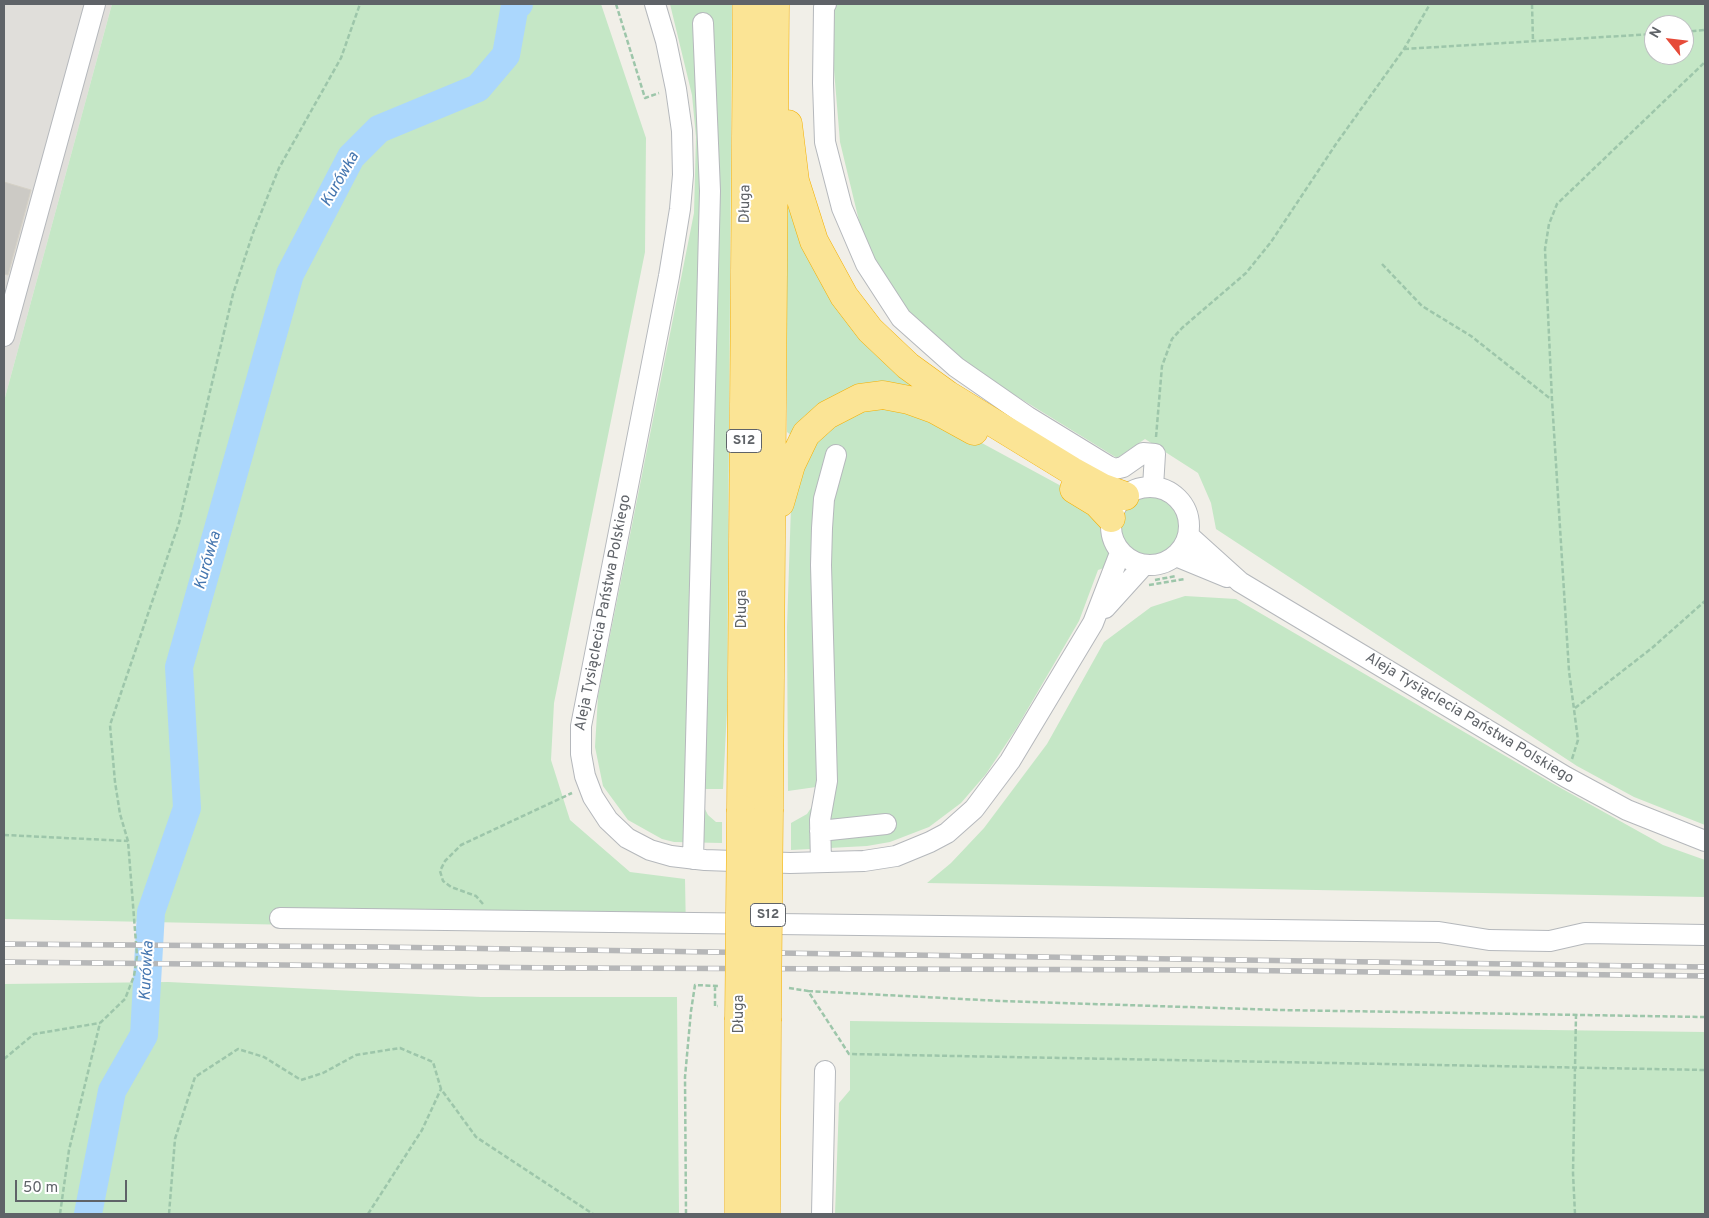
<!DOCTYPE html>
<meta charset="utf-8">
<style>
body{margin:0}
#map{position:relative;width:1709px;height:1218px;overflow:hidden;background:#f1efe8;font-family:Overpass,sans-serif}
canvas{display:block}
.frame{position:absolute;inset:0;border:5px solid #5f6368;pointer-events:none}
.north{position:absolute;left:1644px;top:15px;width:50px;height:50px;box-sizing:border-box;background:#fff;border:1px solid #bfc1c3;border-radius:50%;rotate:299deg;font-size:14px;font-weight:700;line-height:20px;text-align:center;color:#5f6368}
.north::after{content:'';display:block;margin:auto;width:18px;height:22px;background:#e64b39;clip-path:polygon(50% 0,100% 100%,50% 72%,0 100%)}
.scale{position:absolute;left:15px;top:1180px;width:112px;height:22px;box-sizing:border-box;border:2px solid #5f6368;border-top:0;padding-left:6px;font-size:15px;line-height:18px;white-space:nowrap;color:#5f6368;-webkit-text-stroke:4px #fff;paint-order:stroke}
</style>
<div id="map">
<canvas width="1709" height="1218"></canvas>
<div class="frame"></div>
<div class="north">N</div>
<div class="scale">50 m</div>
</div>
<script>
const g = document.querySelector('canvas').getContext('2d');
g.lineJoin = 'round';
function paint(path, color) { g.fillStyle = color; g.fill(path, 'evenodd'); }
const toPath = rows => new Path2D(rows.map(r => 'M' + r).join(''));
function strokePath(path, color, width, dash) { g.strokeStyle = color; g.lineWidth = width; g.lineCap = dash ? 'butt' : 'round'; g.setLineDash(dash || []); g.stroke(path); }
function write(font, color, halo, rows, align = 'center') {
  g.font = font + ' Overpass,sans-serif'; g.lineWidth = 4; g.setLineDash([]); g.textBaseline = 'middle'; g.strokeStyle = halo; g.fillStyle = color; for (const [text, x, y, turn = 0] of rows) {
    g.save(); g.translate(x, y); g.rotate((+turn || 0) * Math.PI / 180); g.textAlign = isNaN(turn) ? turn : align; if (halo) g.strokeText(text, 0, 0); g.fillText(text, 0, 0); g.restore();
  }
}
const industrial = toPath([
 [4,4,112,4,4,401]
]);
const green = toPath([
 [112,4,601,4,646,138,645,252,554,703,551,760,570,820,630,872,685,879,686,933,4,919,4,401],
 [670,4,732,4,727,710,723,789,704,789,705,809,708,815,716,822,722,822,722,843,674,842,662,839,628,820,603,786,595,747,598,696,694,213,696,137,692,95],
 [834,4,1705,4,1705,825,1634,797,1577,766,1216,529,1211,503,1198,473,1145,439,1117,458,961,362,903,308,867,254,840,142,834,70],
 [1654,25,1684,25,1684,55,1654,55],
 [787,187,806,241,931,393,915,392,791,435,787,432],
 [894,405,980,442,1063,487,1106,526,1112,553,1107,567,1098,570,1079,621,1016,729,986,774,961,803,929,827,890,842,867,846,791,850,791,823,807,814,813,805,816,787,788,791,787,627,791,506,805,453,842,416],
 '1119 526a32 32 0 1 1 64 0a32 32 0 1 1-64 0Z',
 [1185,596,1236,599,1550,782,1663,845,1705,860,1705,897,927,883,951,863,984,828,1047,744,1104,642,1151,607],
 [168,982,481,997,677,997,679,1214,4,1214,4,984],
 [850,1021,1705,1032,1705,1214,835,1214,839,1103,850,1090]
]);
const canal = toPath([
 [512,4,515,5]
]);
const river = toPath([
 [88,1214,112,1091,144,1035,151,912,187,808,179,667,290,274,351,157,379,129,478,88,506,55,515,5,519,4]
]);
const building = toPath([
 [4,182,31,190,8,275,4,274,4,182]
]);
const path = toPath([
 [616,4,645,98,659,93],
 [1532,4,1533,41],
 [1684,32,1705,30],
 [1404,49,1654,34],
 [1382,264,1422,306,1471,336,1552,400],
 [1156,437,1162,366,1172,339,1182,328,1246,273,1271,242,1336,144,1404,49,1430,4],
 [1155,580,1176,576],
 [1149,585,1185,579],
 [1575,708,1652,648,1705,601],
 [1572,759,1578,740,1569,671,1552,400,1545,249,1549,224,1557,204,1705,62],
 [4,835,128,841],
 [483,904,476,896,451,887,443,881,440,871,445,861,461,845,572,793],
 [715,986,715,1006,718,1006],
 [789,988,808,991,849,1054,1705,1070],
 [808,991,1001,1001,1279,1010,1705,1017],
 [4,1059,34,1034,100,1023],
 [60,1214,69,1150,100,1023,125,999,134,976,137,956,128,841,120,814,115,782,110,725,179,523,233,294,253,233,279,168,341,58,360,4],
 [169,1214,175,1139,195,1077,238,1049,264,1057,301,1080,323,1073,356,1055,400,1048,433,1062,441,1089,476,1137,593,1214],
 [368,1214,422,1130,441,1089],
 [686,1214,685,1077,691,1011,695,985,718,986],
 [1575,1214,1573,1173,1576,1015]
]);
const minor = toPath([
 [655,4,666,41,676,89,682,131,683,175,680,209,669,276,581,726,581,754,585,776,593,797,608,820,627,838,650,850,671,856,705,860,790,863,864,861,896,856,930,842,947,833,974,809,1010,761,1093,623,1120,553],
 [826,4,824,7,823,83,825,142,842,208,866,264,901,318,956,367,1028,417,1108,466,1115,469,1123,467,1143,453,1155,454,1153,487],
 [4,336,95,4],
 '1111 526a39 39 0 1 1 78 0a39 39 0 1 1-78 0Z',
 [1189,536,1240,582,1566,777,1627,810,1705,841],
 [1176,556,1227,577],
 [1105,608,1143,566],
 [820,831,886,824],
 [693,859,710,191,703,23],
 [821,862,820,820,827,781,821,565,822,528,824,499,836,455],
 [280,918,1439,932,1489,940,1550,941,1585,933,1705,935],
 [822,1214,825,1071]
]);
const highway = toPath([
 [788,124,795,181,814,241,844,296,870,330,908,366,948,395,1072,471,1103,488,1125,496],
 [1074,489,1097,503,1111,518],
 [780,503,791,465,806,434,827,415,860,398,883,395,909,400,934,409,974,431],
 [741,809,747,4],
 [769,809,775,4],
 [739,1214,739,1020],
 [766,1214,767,1021]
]);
const rail = toPath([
 [4,944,380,947,1705,967],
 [4,962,561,968,1210,970,1705,976]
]);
const highwayBridge = toPath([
 [739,1020,741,809],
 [767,1021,769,809]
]);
const shields = [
 [744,441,35],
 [768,915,35]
];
const shieldNames = [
 ["S12",744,441],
 ["S12",768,915]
];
const streetNames = [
 ["Długa",746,204,-89],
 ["Długa",743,609,-90],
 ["Aleja Tysiąclecia Państwa Polskiego",604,613,-79],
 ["Aleja Tysiąclecia Państwa Polskiego",1469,719,31],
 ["Długa",740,1014,-90]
];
const waterNames = [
 ["Kurówka",341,180,-60],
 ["Kurówka",209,561,-74],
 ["Kurówka",148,971,-87]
];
paint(industrial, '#e0deda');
paint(green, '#c5e7c6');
strokePath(canal, '#abd7fd', 16);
strokePath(river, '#abd7fd', 28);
paint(building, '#cccac5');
strokePath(building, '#d5d1c6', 1);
strokePath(minor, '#b5b8bc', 22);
strokePath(highway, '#f3b005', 29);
strokePath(path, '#9dc6aa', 2.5, [5, 2.5]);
strokePath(minor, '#fff', 20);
strokePath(highway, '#fbe495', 28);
strokePath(rail, '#b6b7b8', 5.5);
strokePath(rail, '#fff', 4, [11]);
strokePath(highwayBridge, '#f3b005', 29, []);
strokePath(highwayBridge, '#fbe495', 28);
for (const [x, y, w] of shields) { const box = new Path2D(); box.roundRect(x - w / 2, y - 11.5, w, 23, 4); g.fillStyle = '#fff'; g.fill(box); strokePath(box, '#5f6368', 1); }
write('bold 14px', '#5f6368', null, shieldNames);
write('15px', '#5f6368', '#fff', streetNames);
write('italic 16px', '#4677b0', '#fff', waterNames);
</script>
